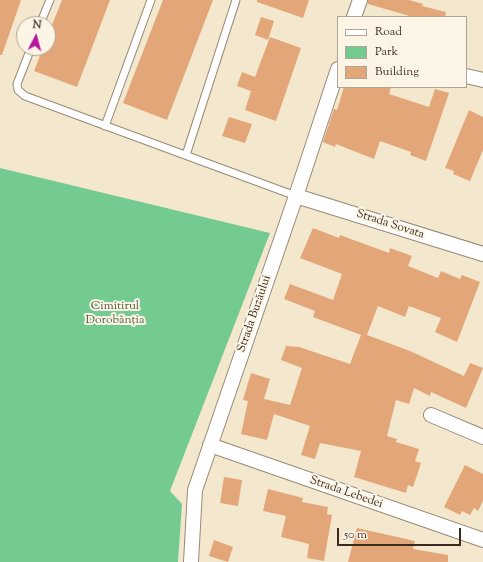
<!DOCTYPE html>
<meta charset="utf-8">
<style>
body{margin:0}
#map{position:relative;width:483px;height:562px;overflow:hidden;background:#f3e8ce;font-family:"Sorts Mill Goudy",serif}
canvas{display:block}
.legend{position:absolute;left:337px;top:16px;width:130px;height:72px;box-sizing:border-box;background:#fcf5e5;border:1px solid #afa495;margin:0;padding:5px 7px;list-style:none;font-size:12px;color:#3b2a1e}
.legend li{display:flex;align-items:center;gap:8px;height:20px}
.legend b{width:20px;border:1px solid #afa495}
.north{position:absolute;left:16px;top:16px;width:40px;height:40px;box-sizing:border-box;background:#fcf5e5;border:1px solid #afa495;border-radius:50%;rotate:6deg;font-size:11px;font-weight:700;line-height:16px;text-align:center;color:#3b2a1e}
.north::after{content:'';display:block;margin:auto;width:14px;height:18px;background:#b5179e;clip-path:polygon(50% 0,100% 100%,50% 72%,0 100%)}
.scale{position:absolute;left:337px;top:528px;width:124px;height:18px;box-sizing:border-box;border:2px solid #3b2a1e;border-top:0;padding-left:5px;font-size:12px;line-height:14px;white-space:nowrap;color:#3b2a1e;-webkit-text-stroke:3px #fcf5e5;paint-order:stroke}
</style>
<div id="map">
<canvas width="483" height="562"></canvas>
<ul class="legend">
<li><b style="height:5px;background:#fff"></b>Road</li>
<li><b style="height:11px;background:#74cb91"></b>Park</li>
<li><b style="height:11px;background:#e3a678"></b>Building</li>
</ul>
<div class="north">N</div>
<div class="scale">50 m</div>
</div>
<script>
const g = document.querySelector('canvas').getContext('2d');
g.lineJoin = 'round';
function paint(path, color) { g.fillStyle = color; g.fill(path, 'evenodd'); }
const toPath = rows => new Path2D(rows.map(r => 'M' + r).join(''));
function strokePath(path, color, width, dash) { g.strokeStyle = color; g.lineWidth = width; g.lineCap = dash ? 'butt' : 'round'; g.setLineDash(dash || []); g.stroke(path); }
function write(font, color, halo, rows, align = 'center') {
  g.font = font + ' "Sorts Mill Goudy",serif'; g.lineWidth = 4; g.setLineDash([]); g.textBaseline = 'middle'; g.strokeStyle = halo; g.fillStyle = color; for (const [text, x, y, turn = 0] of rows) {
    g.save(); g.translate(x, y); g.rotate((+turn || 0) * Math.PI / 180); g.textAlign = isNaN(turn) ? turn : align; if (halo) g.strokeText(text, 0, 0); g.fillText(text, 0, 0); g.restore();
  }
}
const green = toPath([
 [0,168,270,233,170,491,182,504,178,562,0,562]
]);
const building = toPath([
 [0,0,21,0,2,55,0,55],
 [62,0,110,0,77,87,34,71,43,48,48,48,48,35],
 [163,0,213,0,167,120,123,103],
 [257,0,309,0,303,18,257,2],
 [368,0,409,0,423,4,422,6,446,12,445,17,413,17,368,4],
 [261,17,274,21,268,40,255,35],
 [270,37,301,48,276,121,245,110,251,91,237,86,242,72,255,77],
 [344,87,391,87,389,94,429,107,435,89,449,93,426,161,410,155,411,152,380,141,374,159,336,144,335,147,323,142,334,109,337,110],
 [469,110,483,117,483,150,470,181,453,174,454,171,445,168],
 [229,117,252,124,245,143,222,136],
 [313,228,339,238,340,235,389,253,390,248,412,256,408,266,438,278,441,271,460,279,462,275,480,282,457,342,435,332,441,318,409,306,405,317,378,306,367,335,410,351,464,376,470,363,483,368,466,408,431,392,430,396,414,388,409,404,396,400,387,436,397,439,396,442,419,449,415,461,421,463,413,487,408,485,406,493,354,477,361,451,320,443,315,459,301,455,310,426,274,414,267,440,241,434,248,401,243,400,251,373,270,379,264,399,290,405,302,368,281,360,286,346,299,347,350,364,361,335,313,317,315,311,284,299,290,284,333,300,342,274,300,258],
 [465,465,483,474,483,501,478,511,474,508,470,515,462,511,460,515,444,507],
 [224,477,242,480,238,506,220,503],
 [268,489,303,498,302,502,328,507,327,514,332,515,324,561,307,558,309,544,281,537,286,516,263,511],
 [357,528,415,541,413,549,448,555,448,562,348,562],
 [214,540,233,547,228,562,209,556]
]);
const service = toPath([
 [40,24,50,0],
 [31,48,17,84,18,90,25,96,296,196],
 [105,126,151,0],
 [186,155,236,0]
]);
const minor = toPath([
 [354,17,360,0],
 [466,76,483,80],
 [296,196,483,254],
 [431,415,483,437],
 [210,445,483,540],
 [191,562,195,490,296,196,338,69]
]);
const streetNames = [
 ["Strada Sovata",390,225,18],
 ["Strada Buzăului",255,314,-71],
 ["Strada Lebedei",346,493,19]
];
const parkNames = [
 ["Cimitirul",115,307],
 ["Dorobănția",115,321]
];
paint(green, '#74cb91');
paint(building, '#e3a678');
strokePath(service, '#978976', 9);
strokePath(minor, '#978976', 16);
strokePath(service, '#fff', 7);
strokePath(minor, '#fff', 14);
write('12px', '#3b2a1e', '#fcf5e5', streetNames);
write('12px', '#4c5a40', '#fcf5e5', parkNames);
</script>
